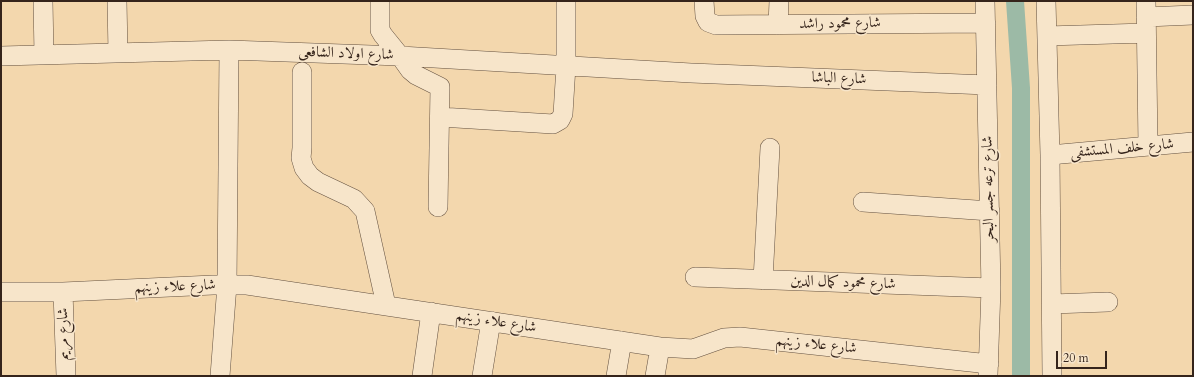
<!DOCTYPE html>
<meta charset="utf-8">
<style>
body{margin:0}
#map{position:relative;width:1194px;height:377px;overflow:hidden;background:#f3d7ad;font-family:Cardo,serif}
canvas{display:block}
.frame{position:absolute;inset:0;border:2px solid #35241b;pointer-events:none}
.scale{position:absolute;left:1056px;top:351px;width:51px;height:18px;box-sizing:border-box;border:2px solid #35241b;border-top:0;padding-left:5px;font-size:12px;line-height:14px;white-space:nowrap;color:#35241b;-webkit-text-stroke:3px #f7e5ca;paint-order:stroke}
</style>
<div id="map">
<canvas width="1194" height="377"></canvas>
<div class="frame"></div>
<div class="scale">20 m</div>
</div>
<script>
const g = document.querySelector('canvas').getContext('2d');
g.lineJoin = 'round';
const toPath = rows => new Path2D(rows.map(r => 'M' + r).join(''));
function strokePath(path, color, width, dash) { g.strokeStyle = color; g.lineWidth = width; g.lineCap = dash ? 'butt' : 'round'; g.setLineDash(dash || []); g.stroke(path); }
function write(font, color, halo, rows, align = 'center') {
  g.font = font + ' Cardo,Amiri,serif'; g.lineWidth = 3; g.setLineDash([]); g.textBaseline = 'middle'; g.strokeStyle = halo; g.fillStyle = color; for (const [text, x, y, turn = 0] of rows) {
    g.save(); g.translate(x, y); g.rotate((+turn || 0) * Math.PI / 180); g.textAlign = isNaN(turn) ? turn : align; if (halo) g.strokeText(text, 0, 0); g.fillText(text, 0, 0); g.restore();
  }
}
const canal = toPath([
 [1015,1,1021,88,1021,376]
]);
const minor = toPath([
 [43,1,44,55],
 [117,1,118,53],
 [380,1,380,30,383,35,400,56,410,70,416,75,440,87,438,207],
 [704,1,705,16,708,22,716,25,986,23],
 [985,1,991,288,988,375],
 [1046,1,1050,155,1052,376],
 [1146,1,1148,146],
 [1146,17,1193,15],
 [778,25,779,1],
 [1047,36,1146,33],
 [1,56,229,50,400,56,691,73,987,85],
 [302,72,302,148,301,158,304,168,310,176,318,182,354,199,365,211,386,305],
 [440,117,553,124,560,120,563,114,566,66,566,1],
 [1050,155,1193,142],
 [863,202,990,211],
 [695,277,991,288],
 [763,280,770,148],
 [1,292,63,292,213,285,247,285,660,347,693,349,724,338,740,337,989,364],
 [63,292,66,376],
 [1052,304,1108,302],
 [220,376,227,285,229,50],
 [422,376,431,312],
 [482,376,491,321],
 [616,376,622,341],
 [655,376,660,347]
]);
const streetNames = [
 ["شارع محمود راشد",840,24,-1],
 ["شارع اولاد الشافعى",346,54,2],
 ["شارع الباشا",839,79,2],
 ["شارع خلف المستشفى",1122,149,-5],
 ["شارع ترعه جسر البحر",989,189,-91],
 ["شارع محمود كمال الدين",843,283,2],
 ["شارع علاء زينهم",175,287,-2],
 ["شارع علاء زينهم",496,322,9],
 ["شارع مريم",64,334,-91],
 ["شارع علاء زينهم",816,345,6]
];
strokePath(canal, '#9cbaa6', 18);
strokePath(minor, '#645140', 20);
strokePath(minor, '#f7e5ca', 19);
write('15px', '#35241b', '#f7e5ca', streetNames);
</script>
